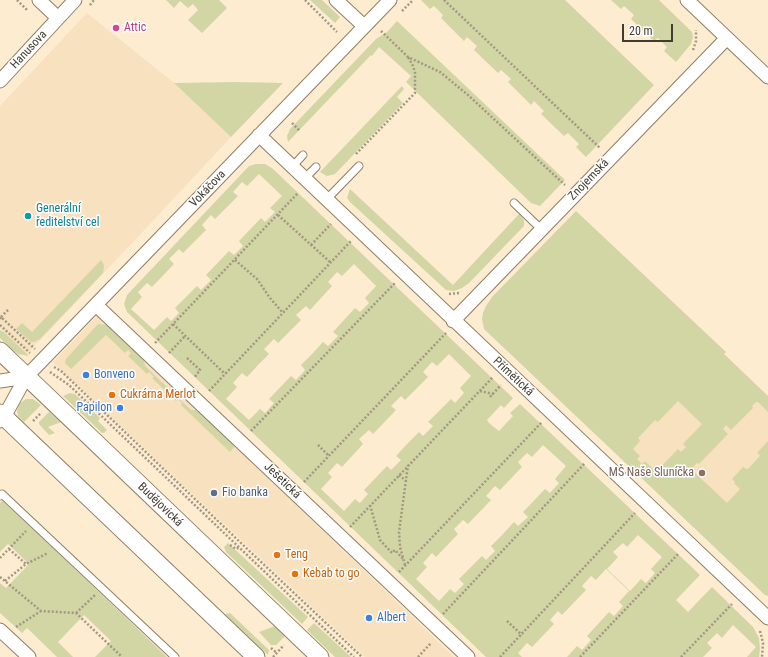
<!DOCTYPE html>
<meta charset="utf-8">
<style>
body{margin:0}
#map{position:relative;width:768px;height:657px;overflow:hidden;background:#fdecd0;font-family:"Roboto Condensed",sans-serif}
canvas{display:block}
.scale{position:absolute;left:622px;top:24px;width:51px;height:18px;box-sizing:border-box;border:2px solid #423b30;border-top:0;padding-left:5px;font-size:12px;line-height:14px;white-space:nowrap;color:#423b30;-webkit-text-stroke:3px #fff;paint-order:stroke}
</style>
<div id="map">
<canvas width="768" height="657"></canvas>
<div class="scale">20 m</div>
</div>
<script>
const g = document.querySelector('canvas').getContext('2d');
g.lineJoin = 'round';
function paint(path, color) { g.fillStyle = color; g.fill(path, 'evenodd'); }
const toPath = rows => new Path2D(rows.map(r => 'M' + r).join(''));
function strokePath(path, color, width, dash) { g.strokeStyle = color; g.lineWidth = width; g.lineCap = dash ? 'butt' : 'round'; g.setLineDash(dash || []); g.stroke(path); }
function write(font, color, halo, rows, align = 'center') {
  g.font = font + ' "Roboto Condensed",sans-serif'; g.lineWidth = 3; g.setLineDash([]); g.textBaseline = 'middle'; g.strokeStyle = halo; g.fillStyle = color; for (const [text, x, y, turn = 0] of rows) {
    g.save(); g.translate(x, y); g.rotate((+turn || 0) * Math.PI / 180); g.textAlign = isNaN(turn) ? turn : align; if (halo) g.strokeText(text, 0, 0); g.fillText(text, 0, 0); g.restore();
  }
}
const built = toPath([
 [87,13,174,83,231,137,135,240,27,354,0,328,0,106],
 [99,314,242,453,454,657,365,657,53,362],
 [726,352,724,354,768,396,768,596,765,595,610,448]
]);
const green = toPath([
 [166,0,219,0,227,8,202,33,188,20,198,10,193,4,188,8,180,1,174,8],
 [310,0,322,0,340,17,335,23],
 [421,0,565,0,654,85,586,157,576,147,579,144,568,133,564,136,541,114,544,111,534,101,531,105,508,82,511,79,501,70,498,73,474,50,477,46,467,37,464,41,441,18,443,15,434,6,430,9],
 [611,0,659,0,692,32,693,37,691,44,676,62,664,51,667,47,658,38,654,41,631,19,634,15,624,6,621,9],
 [397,21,565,180,540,206,531,203,406,82,411,76,379,47,372,56,371,55,288,142,287,136,290,129,376,39,387,32],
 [235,82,283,83,231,137,174,83],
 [402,86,404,89,397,97,403,103,335,174,327,176,320,172],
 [256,164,265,164,272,168,513,398,504,408,501,405,487,420,490,424,499,431,513,416,510,413,520,404,700,575,676,600,688,612,712,587,753,627,759,638,760,649,759,657,747,657,756,647,733,625,722,638,717,633,707,643,712,648,703,657,567,657,577,646,582,650,591,640,587,636,609,612,614,616,623,606,619,602,629,591,606,569,596,580,591,576,582,586,586,590,562,615,558,611,550,620,554,624,532,647,527,643,518,653,522,657,486,657,127,312,124,304,127,295,249,166],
 [259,174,282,196,270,208,275,212,265,222,261,218,239,241,243,246,234,255,229,251,206,275,211,280,201,290,197,286,175,308,179,313,171,321,167,317,154,330,131,309,142,297,138,292,147,283,152,287,174,264,169,259,179,249,183,253,206,230,202,225,211,215,215,219,238,196,233,192,242,182,247,186],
 [354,264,376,286,365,298,369,303,360,312,355,308,333,332,338,336,328,346,323,342,313,353,301,365,305,370,296,380,291,376,269,399,274,403,265,413,260,409,249,420,226,399,237,387,233,383,242,373,247,377,258,365,269,354,264,349,274,339,278,343,301,320,296,315,306,306,310,310,332,286,328,282,337,272,342,276],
 [449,354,471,376,460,388,464,393,455,403,451,399,428,422,433,426,423,436,419,432,408,443,396,456,401,460,391,470,387,466,364,490,368,494,360,503,355,499,344,511,321,489,332,477,328,473,337,463,342,467,363,444,359,439,369,430,373,434,396,410,391,406,401,396,405,400,428,377,423,372,432,362,437,366],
 [543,445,566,466,555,479,559,483,550,493,545,489,523,512,528,517,518,526,514,522,503,534,491,546,495,551,486,560,482,556,459,579,464,584,455,593,450,589,439,601,416,579,427,567,423,563,432,553,436,557,458,534,454,529,463,520,468,524,491,500,486,496,495,486,500,490,522,467,518,462,527,453,532,457],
 [638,535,662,557,651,569,655,573,646,583,641,579,630,591,607,569,618,557,613,552,623,543,627,547],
 [350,189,453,285,519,214,524,220,524,226,469,283,462,288,454,291,446,290,350,202,347,198],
 [576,211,726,352,724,354,768,396,768,412,758,402,756,402,752,406,753,408,731,430,726,425,723,429,728,434,699,464,697,463,692,468,693,471,727,503,740,489,734,483,735,482,732,479,743,467,746,469,748,469,759,457,760,455,757,453,768,441,768,596,765,595,484,329,482,319,483,313,486,306,492,297],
 [678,401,702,424,683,444,686,447,681,452,678,449,656,472,645,461,642,464,637,459,640,456,633,449,640,441,638,438,655,420,658,422],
 [101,260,104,265,103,273,40,339,34,342,31,342,16,329,22,323,32,332],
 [98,324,107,325,113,329,144,360,145,366,191,410,198,410,235,446,230,452,181,405,182,403,178,399,176,401,152,378,154,377,149,372,147,374,128,356,131,353,128,350,125,353,106,335,71,369,65,363,66,359],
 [0,330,4,332,29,356,18,354,12,350,0,338],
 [70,393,75,394,100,418,98,421,107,430,104,433,102,433,63,396],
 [26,399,33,399,41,405,24,422,18,416,17,411,19,404],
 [49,412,61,422,48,427,55,433,49,435,39,424,39,422],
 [3,500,167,657,95,657,111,641,84,615,58,642,73,657,57,657,27,628,22,633,0,613,0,583,6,588,29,564,8,544,0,552,0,503],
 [228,543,308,617,302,624,226,552,224,547],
 [230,613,269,650,268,655,225,614],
 [314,623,351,657,335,657,307,630],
 [275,626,285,636,276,645,271,645,259,632]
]);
const path = toPath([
 [17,0,27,10],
 [305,0,337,32],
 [444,0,600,148],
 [90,5,94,0],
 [402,11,413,0],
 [381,31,408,57,440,72,468,95,565,185],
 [693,50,696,41,696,30],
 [292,123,300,131],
 [356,154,415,93,415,72,413,66,408,57],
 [278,215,330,262],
 [311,245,331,224],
 [235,260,257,279,270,298,283,313],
 [449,294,459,293],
 [1,317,8,310],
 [0,319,1,317,35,349],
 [173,324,225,374],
 [0,325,30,353],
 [155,343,298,193],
 [169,353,185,336],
 [187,358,200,370,194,378],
 [54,367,61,371,242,544,362,657],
 [50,372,69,385,354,657],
 [209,391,351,241],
 [480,391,493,394],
 [490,397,501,385],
 [33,421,41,413],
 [251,431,395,283],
 [318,445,329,456],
 [399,475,406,481],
 [304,482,446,333],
 [370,505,380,540,392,553,395,550,403,559],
 [350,527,493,377],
 [230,545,236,549,240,547],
 [9,549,26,564],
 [0,558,26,531],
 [405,565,400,547,399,532,408,465],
 [399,572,542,422],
 [0,577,41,611,76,613,122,657],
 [5,581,26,564,48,553],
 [76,613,95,595],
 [443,614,585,463],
 [507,621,522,635],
 [16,627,41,611],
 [760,631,763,643,762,657],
 [271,648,277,653],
 [273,657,284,645],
 [418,657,431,643],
 [500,657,635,513],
 [580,657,679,553],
 [681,657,732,604]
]);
const service = toPath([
 [292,167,303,155],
 [304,179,316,167],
 [326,200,359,166],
 [514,203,541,229],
 [0,496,2,494,175,657]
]);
const minor = toPath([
 [39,0,58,18],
 [336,0,364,26],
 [687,0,768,77],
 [0,81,75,0],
 [259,135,768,618],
 [96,305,468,657],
 [453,321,726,39],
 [0,381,26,377],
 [0,421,4,417,26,377,390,0],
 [0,630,29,657]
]);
const tertiary = toPath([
 [0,351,320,657],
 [0,413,256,657]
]);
const markers = [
 [116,28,4,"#d1479c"],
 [28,216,4,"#0f9aa8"],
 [86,375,4,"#3f7fe0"],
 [112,395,4,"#e8710a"],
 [120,408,4,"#3f7fe0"],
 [702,473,4,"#8d6e63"],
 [214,493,4,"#5c6f8a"],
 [277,555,4,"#e8710a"],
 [295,574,4,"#e8710a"],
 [369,618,4,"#3f7fe0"]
];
const hotelNames = [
 ["Attic",124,28]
];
const streetNames = [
 ["Hanusova",29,50,-47],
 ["Znojemská",589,180,-46],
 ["Vokáčova",208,189,-46],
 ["Přímětická",513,377,43],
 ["Ješetická",282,481,44],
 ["Budějovická",160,505,44]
];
const cultureNames = [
 ["Generální",36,209],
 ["ředitelství cel",36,223]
];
const shopNames = [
 ["Bonveno",94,375],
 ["Papilon",112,408,"right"],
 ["Albert",377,618]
];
const foodNames = [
 ["Cukrárna Merlot",120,395],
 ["Teng",285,555],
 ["Kebab to go",303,574]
];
const educationNames = [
 ["MŠ Naše Sluníčka",694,473]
];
const serviceNames = [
 ["Fio banka",222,493]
];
paint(built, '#f7e1be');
paint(green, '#d2d6a5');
strokePath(service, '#8e7e64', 9);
strokePath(minor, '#8e7e64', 15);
strokePath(tertiary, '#8e7e64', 19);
strokePath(path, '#a39783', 2.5, [2, 2]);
strokePath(service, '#fff', 7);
strokePath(minor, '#fff', 13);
strokePath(tertiary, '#fff', 17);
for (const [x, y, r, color] of markers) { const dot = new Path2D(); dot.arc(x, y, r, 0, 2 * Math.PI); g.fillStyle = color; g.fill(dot); strokePath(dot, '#fff', 1.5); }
write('12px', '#b23c85', '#fff', hotelNames, 'left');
write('12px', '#423b30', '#fff', streetNames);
write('12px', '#0d838f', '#fff', cultureNames, 'left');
write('12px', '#366cbe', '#fff', shopNames, 'left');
write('12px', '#c56008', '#fff', foodNames, 'left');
write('12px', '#785e54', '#fff', educationNames, 'right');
write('12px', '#4e5e75', '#fff', serviceNames, 'left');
</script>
